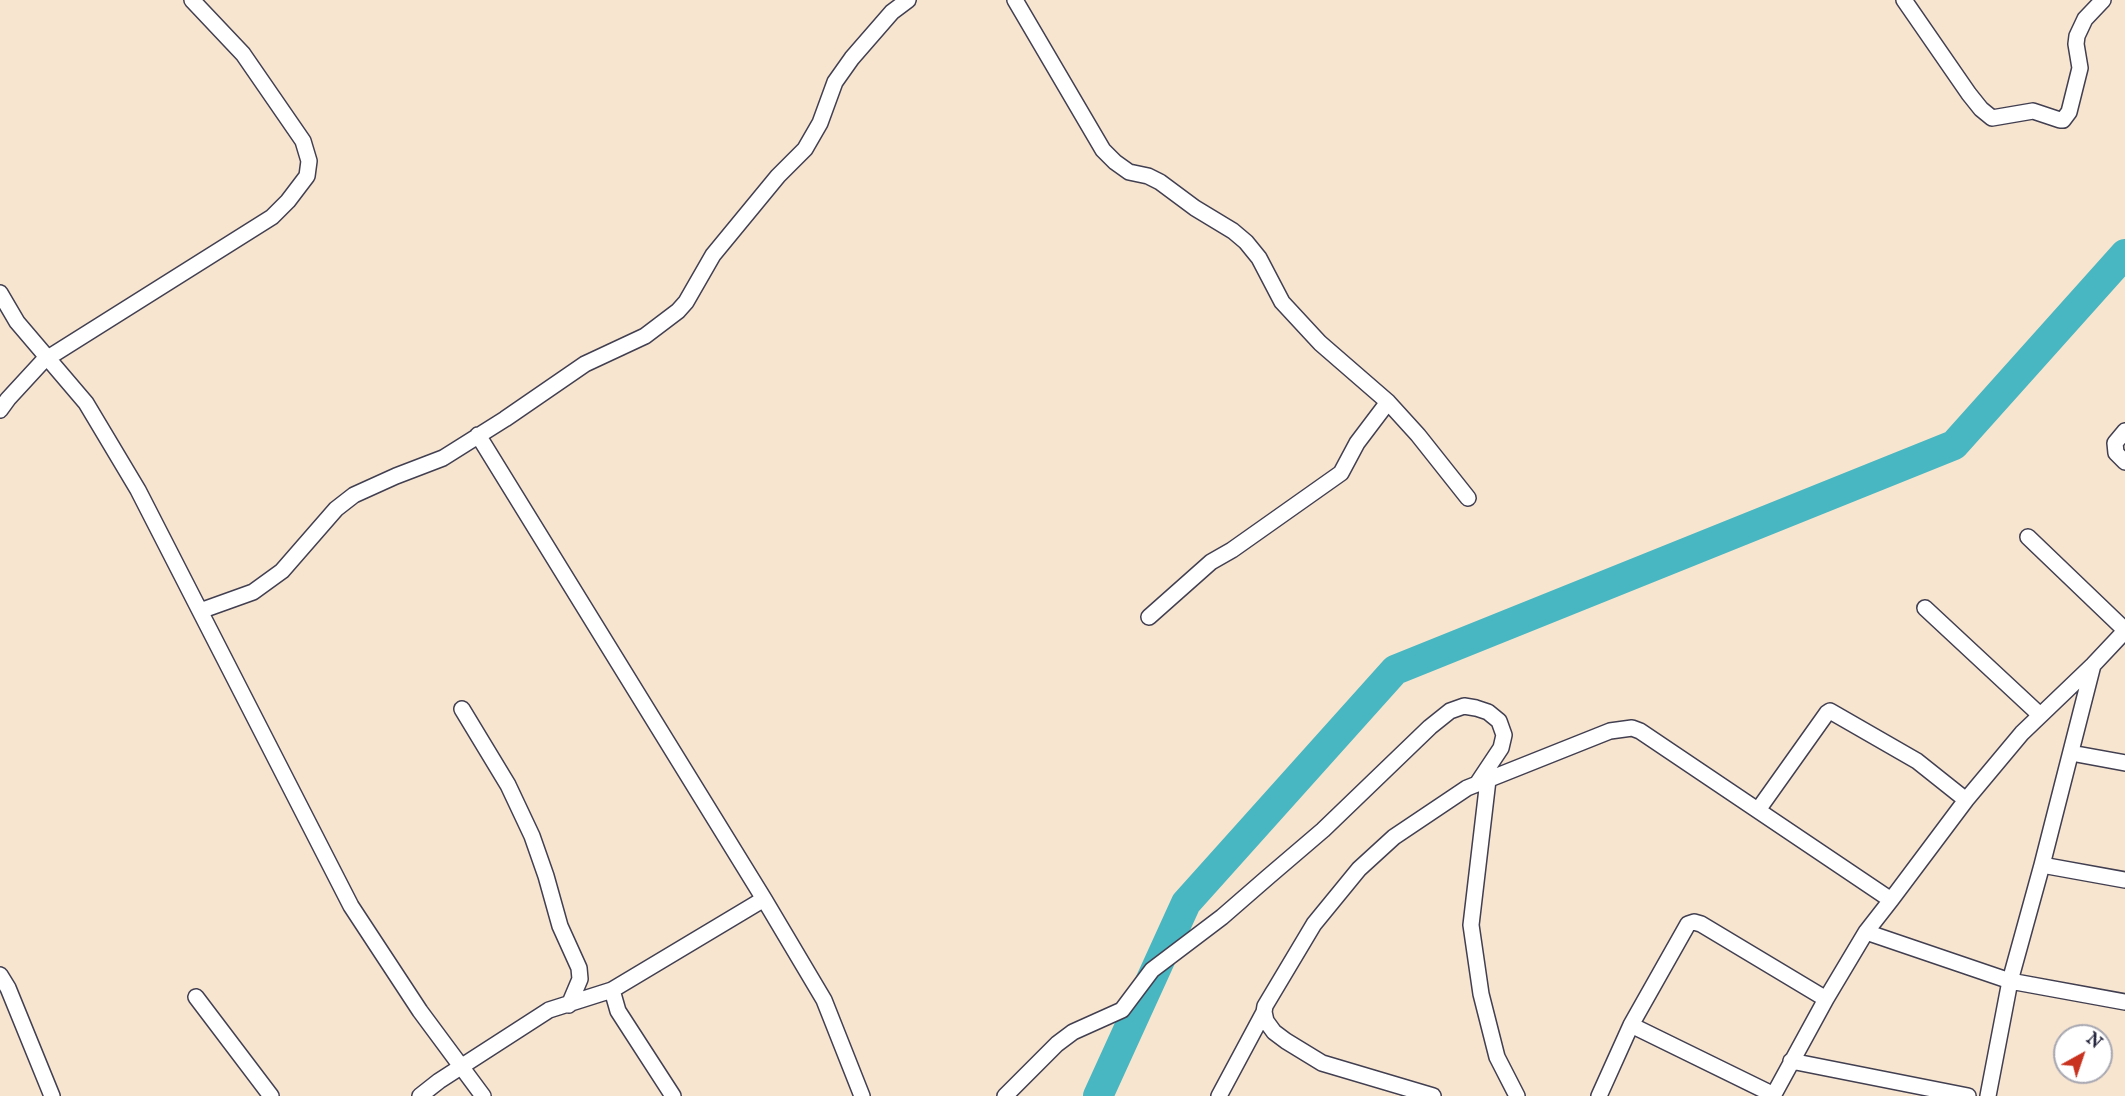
<!DOCTYPE html>
<style>
body{margin:0}
#map{position:relative;width:2125px;height:1096px;overflow:hidden;background:#f7e5d0;font-family:"IM FELL English",serif}
canvas{display:block}
.north{position:absolute;left:2053px;top:1024px;width:60px;height:60px;box-sizing:border-box;background:#fff;border:2px solid #a7a7b1;border-radius:50%;rotate:40deg;font-size:16px;font-weight:700;line-height:24px;text-align:center;color:#22223b}
.north::after{content:'';display:block;margin:auto;width:21px;height:27px;background:#c8321e;clip-path:polygon(50% 0,100% 100%,50% 72%,0 100%)}
</style>
<div id="map">
<canvas width="2125" height="1096"></canvas>
<div class="north">N</div>
</div>
<script>
const g = document.querySelector('canvas').getContext('2d');
g.lineJoin = 'round';
const toPath = rows => new Path2D(rows.map(r => 'M' + r).join(''));
function strokePath(path, color, width, dash) { g.strokeStyle = color; g.lineWidth = width; g.lineCap = dash ? 'butt' : 'round'; g.setLineDash(dash || []); g.stroke(path); }
const river = toPath([
 [1098,1096,1186,903,1395,670,1954,445,2125,254]
]);
const minor = toPath([
 [1015,0,1103,150,1115,162,1129,172,1148,176,1160,182,1195,208,1233,231,1246,242,1259,258,1282,302,1320,343,1388,402,1418,435,1468,498],
 [1904,0,1969,94,1981,109,1992,118,2033,111,2060,120,2063,120,2069,112,2080,68,2076,44,2077,36,2085,19,2103,0],
 [0,293,17,322,86,403,138,490,351,906,420,1011,483,1096],
 [0,410,8,399,43,361,272,217,288,201,307,176,309,161,303,141,243,54,192,0],
 [2125,431,2115,443,2116,453,2125,462],
 [478,435,764,899,824,1000,862,1096],
 [2028,537,2125,630],
 [1925,608,2040,715],
 [200,611,253,592,282,571,336,509,354,495,396,476,443,458,505,419,585,364,645,336,678,311,686,302,713,255,778,176,805,149,820,123,835,82,852,58,892,12,908,0],
 [1149,617,1211,562,1232,550,1341,473,1357,443,1388,402],
 [462,709,508,785,532,836,546,876,560,926,579,968,580,979,569,1005],
 [2071,753,2125,763],
 [1488,780,1471,925,1481,994,1497,1057,1517,1096],
 [1758,810,1827,713,1830,711,1917,761,1966,800],
 [2042,865,2125,880],
 [1866,932,2010,981,2125,1002],
 [0,975,8,988,52,1096],
 [612,990,618,1011,673,1096],
 [196,997,271,1096],
 [1264,1012,1266,1021,1274,1032,1286,1041,1322,1063,1433,1096],
 [1631,1025,1774,1095],
 [1791,1061,1968,1096],
 [420,1096,439,1081,549,1010,612,990,764,899],
 [1005,1096,1057,1044,1073,1032,1122,1010,1152,970,1222,917,1268,877,1323,830,1430,727,1450,711,1464,706,1476,708,1488,712,1499,721,1504,735,1501,748,1477,784],
 [1219,1096,1264,1012,1265,1006,1314,924,1359,869,1394,837,1467,788,1610,731,1632,728,1640,731,1891,900],
 [1599,1096,1631,1025,1688,924,1694,922,1701,924,1826,999],
 [1773,1096,1826,999,1866,932,1891,900,1966,800,2022,733,2093,665,2125,631],
 [1988,1096,2010,981,2042,865,2093,665]
]);
strokePath(river, '#48b7c1', 30);
strokePath(minor, '#423f51', 18);
strokePath(minor, '#fff', 15);
</script>
